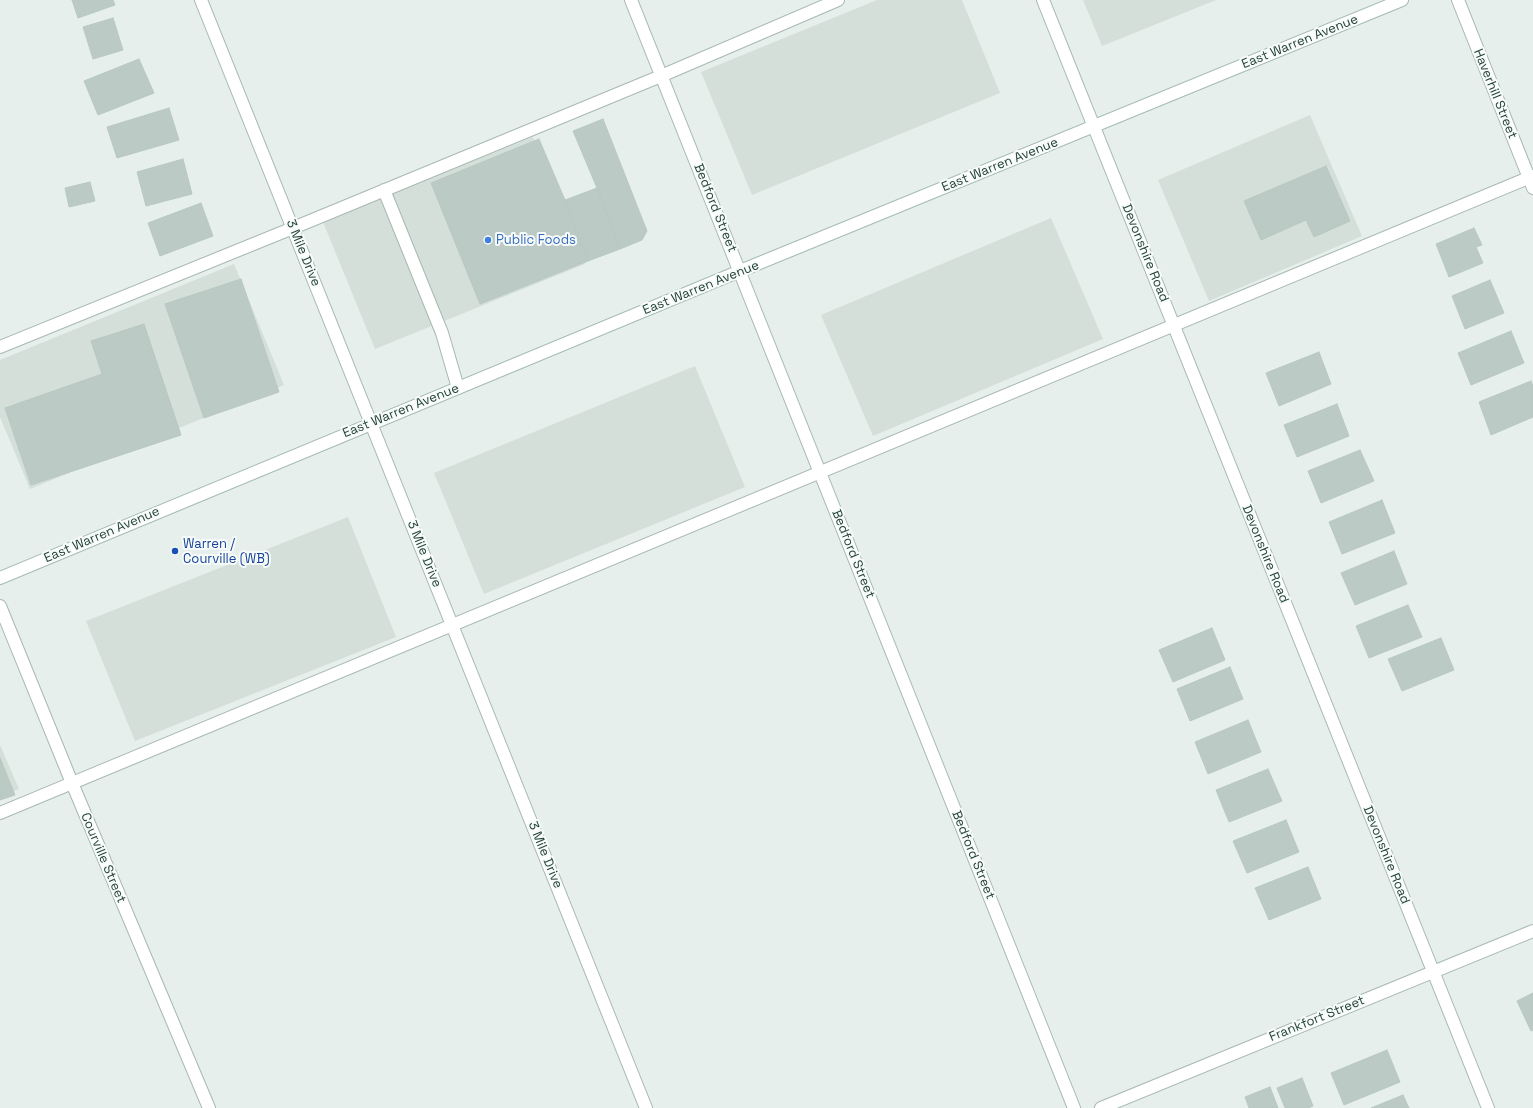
<!DOCTYPE html>
<style>
body{margin:0}
canvas{display:block;background:#e6efeb}
</style>
<canvas width="1533" height="1108"></canvas>
<script>
const g = document.querySelector('canvas').getContext('2d');
g.lineJoin = 'round';
function paint(path, color) { g.fillStyle = color; g.fill(path, 'evenodd'); }
const toPath = rows => new Path2D(rows.map(r => 'M' + r).join(''));
function strokePath(path, color, width, dash) { g.strokeStyle = color; g.lineWidth = width; g.lineCap = dash ? 'butt' : 'round'; g.setLineDash(dash || []); g.stroke(path); }
function write(font, color, halo, rows, align = 'center') {
  g.font = font + ' "Space Grotesk",sans-serif'; g.lineWidth = 4; g.setLineDash([]); g.textBaseline = 'middle'; g.strokeStyle = halo; g.fillStyle = color; for (const [text, x, y, turn = 0] of rows) {
    g.save(); g.translate(x, y); g.rotate((+turn || 0) * Math.PI / 180); g.textAlign = isNaN(turn) ? turn : align; if (halo) g.strokeText(text, 0, 0); g.fillText(text, 0, 0); g.restore();
  }
}
const built = toPath([
 [877,0,962,0,1000,93,752,195,701,72],
 [1083,0,1216,0,1102,46],
 [1310,115,1362,236,1209,301,1158,180],
 [533,137,585,264,375,349,323,222],
 [1051,218,1103,339,873,436,821,315],
 [234,264,284,385,30,489,0,417,0,360],
 [695,366,745,487,484,594,434,473],
 [348,517,396,637,135,741,86,621],
 [0,745,19,789,0,797]
]);
const building = toPath([
 [72,0,113,0,115,5,78,18,72,0],
 [113,18,123,50,93,59,83,27,113,18],
 [139,59,154,93,98,115,84,81,139,59],
 [169,108,179,140,117,158,107,127,169,108],
 [603,119,647,231,642,240,620,249,597,188,573,131,603,119],
 [539,139,565,200,588,261,480,304,431,183,539,139],
 [183,159,192,194,146,206,137,172,183,159],
 [1326,166,1350,221,1314,237,1306,220,1261,240,1244,201,1326,166],
 [90,182,95,201,69,207,65,188,90,182],
 [597,188,620,249,588,261,565,200,597,188],
 [201,203,213,236,160,256,148,223,201,203],
 [1474,228,1482,245,1476,247,1483,263,1449,277,1436,244,1474,228],
 [241,279,279,392,204,418,165,304,241,279],
 [1490,280,1504,313,1465,329,1452,296,1490,280],
 [144,324,181,435,31,485,5,408,102,374,91,341,144,324],
 [1511,331,1524,363,1471,385,1458,353,1511,331],
 [1319,352,1331,384,1279,406,1266,373,1319,352],
 [1531,381,1533,386,1533,417,1491,435,1479,402,1531,381],
 [1337,404,1349,436,1297,457,1284,425,1337,404],
 [1360,450,1374,481,1321,503,1308,471,1360,450],
 [1382,500,1395,533,1342,554,1329,522,1382,500],
 [1394,551,1407,584,1355,605,1341,573,1394,551],
 [1408,605,1422,637,1369,658,1356,626,1408,605],
 [1212,628,1225,660,1173,682,1159,650,1212,628],
 [1441,638,1454,670,1402,691,1388,659,1441,638],
 [1230,667,1243,699,1190,721,1177,689,1230,667],
 [1248,720,1261,752,1208,774,1195,742,1248,720],
 [0,758,15,795,0,800,0,758],
 [1268,769,1282,801,1229,822,1216,790,1268,769],
 [1286,820,1299,852,1247,873,1233,841,1286,820],
 [1308,867,1321,899,1269,920,1255,888,1308,867],
 [1533,993,1533,1030,1531,1031,1517,1001,1533,993],
 [1387,1050,1400,1082,1344,1105,1331,1073,1387,1050],
 [1302,1078,1313,1106,1308,1108,1285,1108,1277,1088,1302,1078],
 [1270,1087,1278,1108,1249,1108,1245,1097,1270,1087],
 [1403,1095,1409,1108,1371,1108,1403,1095]
]);
const lane = toPath([
 [384,190,442,333,458,388],
 [0,347,293,228,661,76,838,0],
 [0,813,1533,176]
]);
const street = toPath([
 [201,0,646,1108],
 [631,0,1074,1108],
 [1043,0,1488,1108],
 [1458,0,1533,188],
 [0,606,72,783,209,1108],
 [1101,1108,1533,931]
]);
const secondary = toPath([
 [0,578,740,271,1402,0]
]);
const markers = [
 [488,240,4,"#3f7fe0"],
 [175,551,4,"#1a4fb4"]
];
const streetNames = [
 ["East Warren Avenue",1300,42,-22],
 ["Haverhill Street",1495,94,68],
 ["East Warren Avenue",1000,165,-22],
 ["Bedford Street",715,208,68],
 ["3 Mile Drive",303,253,68],
 ["Devonshire Road",1145,253,68],
 ["East Warren Avenue",701,288,-22],
 ["East Warren Avenue",401,411,-22],
 ["East Warren Avenue",102,535,-23],
 ["3 Mile Drive",424,554,68],
 ["Bedford Street",853,554,68],
 ["Devonshire Road",1265,554,68],
 ["3 Mile Drive",545,855,68],
 ["Bedford Street",973,855,68],
 ["Devonshire Road",1386,855,68],
 ["Courville Street",103,858,67],
 ["Frankfort Street",1317,1019,-22]
];
const shopNames = [
 ["Public Foods",496,240]
];
const transitNames = [
 ["Warren /",183,544],
 ["Courville (WB)",183,559]
];
paint(built, '#d4dfda');
paint(building, '#bbcac4');
strokePath(building, '#b8c9c2', 1);
strokePath(lane, '#a8b8b2', 14);
strokePath(street, '#a8b8b2', 14);
strokePath(secondary, '#a4bbb3', 14);
strokePath(lane, '#fff', 12);
strokePath(street, '#fff', 12);
strokePath(secondary, '#fff', 12);
for (const [x, y, r, color] of markers) { const dot = new Path2D(); dot.arc(x, y, r, 0, 2 * Math.PI); g.fillStyle = color; g.fill(dot); strokePath(dot, '#f7fbf9', 1.5); }
write('13px', '#24423a', '#f7fbf9', streetNames);
write('13px', '#366cbe', '#f7fbf9', shopNames, 'left');
write('13px', '#164399', '#f7fbf9', transitNames, 'left');
</script>
